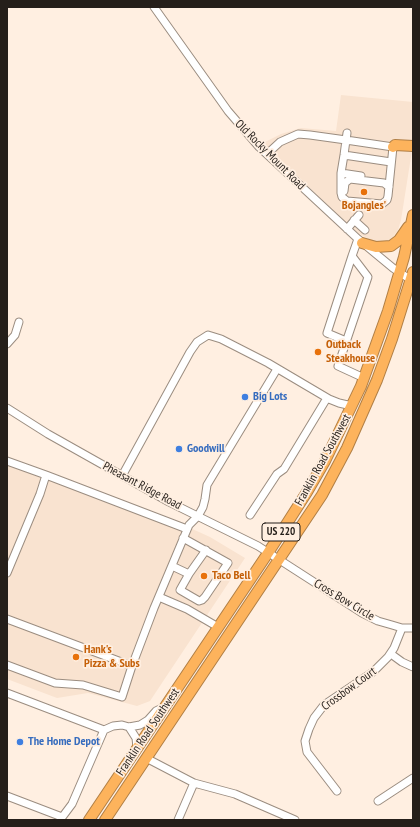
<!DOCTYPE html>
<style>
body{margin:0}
#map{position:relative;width:420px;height:827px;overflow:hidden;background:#ffefe1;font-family:"PT Sans Narrow",sans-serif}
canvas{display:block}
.frame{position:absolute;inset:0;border:8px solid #251f1a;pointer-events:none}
</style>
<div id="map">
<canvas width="420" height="827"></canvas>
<div class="frame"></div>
</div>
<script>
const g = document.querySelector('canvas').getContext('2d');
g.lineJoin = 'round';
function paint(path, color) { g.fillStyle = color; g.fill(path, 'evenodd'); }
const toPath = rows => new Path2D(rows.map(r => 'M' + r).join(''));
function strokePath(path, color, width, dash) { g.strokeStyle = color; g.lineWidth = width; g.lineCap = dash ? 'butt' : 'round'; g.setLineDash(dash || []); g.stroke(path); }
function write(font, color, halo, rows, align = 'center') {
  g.font = font + ' "PT Sans Narrow",sans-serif'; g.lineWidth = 3.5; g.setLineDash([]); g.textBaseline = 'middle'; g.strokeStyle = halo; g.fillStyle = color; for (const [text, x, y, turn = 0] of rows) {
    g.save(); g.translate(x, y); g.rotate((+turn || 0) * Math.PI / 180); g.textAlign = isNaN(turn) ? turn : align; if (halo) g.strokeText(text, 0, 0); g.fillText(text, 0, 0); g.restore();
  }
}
const built = toPath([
 [341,95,413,102,413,144,401,220,398,230,392,238,387,241,380,242,370,240,355,231,263,143,281,134,301,128,336,131],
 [7,457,113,496,179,523,210,537,245,558,150,701,137,706,88,693,57,698,7,679]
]);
const minor = toPath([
 [154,7,228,111,259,147,358,239,393,268,411,280],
 [267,154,280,142,298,134,310,135,346,140,393,147,388,196,387,200,382,204,347,201,342,197,341,193,341,173,344,155,346,140,347,133],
 [344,155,391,162],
 [341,173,361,176],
 [344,191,345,183,350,179,384,183,389,187],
 [354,220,365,230],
 [347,229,359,215],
 [358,239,352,256,368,277,338,366,364,378],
 [346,341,327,333,352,256],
 [7,344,15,335,19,322],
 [7,408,48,434,169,502,258,546,362,613,378,621,392,625,402,628,413,628],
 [7,461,46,475],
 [122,476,190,352,197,342,208,335,221,339,268,363,329,399,339,403,352,406],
 [250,515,277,474,284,469,327,398],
 [172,566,189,574,180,590,199,601,202,600,205,597,228,563,183,538],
 [7,573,40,494,46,475,187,529],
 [189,574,206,550],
 [159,597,187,609,218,627],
 [7,619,132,666,154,608,189,525,198,516,203,507,205,499,207,485,277,369],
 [391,654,402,662,413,667],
 [7,665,55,683,83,685,122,697,132,666],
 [7,693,104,730,72,804,60,820],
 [129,727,136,738,137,748],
 [104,730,113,726,122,725,129,727,140,725,148,720,156,711,162,708],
 [146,758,194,783,235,794,295,820],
 [337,791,307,752,305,741,309,729,314,718,324,705,373,672,388,657,394,648,402,628],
 [7,796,62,817],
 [378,801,413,778],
 [178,820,194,783]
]);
const highway = toPath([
 [393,147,395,145,413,146],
 [362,243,376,247,391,246,399,240,408,227],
 [89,820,268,553,307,492,325,461,361,386,388,311,404,257,413,215],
 [105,820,322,495,347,448,377,380,392,339,413,272]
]);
const markers = [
 [364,192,4,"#e8710a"],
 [318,352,4,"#e8710a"],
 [245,397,4,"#3f7fe0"],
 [179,449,4,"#3f7fe0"],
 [204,576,4,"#e8710a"],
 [76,657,4,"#e8710a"],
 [20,742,4,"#3f7fe0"]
];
const shields = [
 [281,532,38]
];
const shieldNames = [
 ["US 220",281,532]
];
const streetNames = [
 ["Old Rocky Mount Road",270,155,45],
 ["Franklin Road Southwest",323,460,-61],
 ["Pheasant Ridge Road",142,486,28],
 ["Cross Bow Circle",344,600,31],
 ["Crossbow Court",349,689,-36],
 ["Franklin Road Southwest",148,732,-56]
];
const foodNames = [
 ["Bojangles'",364,206,"center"],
 ["Outback",326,345],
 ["Steakhouse",326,359],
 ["Taco Bell",212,576],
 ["Hank's",84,650],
 ["Pizza & Subs",84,664]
];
const shopNames = [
 ["Big Lots",253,397],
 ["Goodwill",187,449],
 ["The Home Depot",28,742]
];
paint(built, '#f9e3d0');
strokePath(minor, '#9b8d80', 9);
strokePath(highway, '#b17f45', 12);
strokePath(minor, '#fff', 7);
strokePath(highway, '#fdb35c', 10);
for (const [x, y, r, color] of markers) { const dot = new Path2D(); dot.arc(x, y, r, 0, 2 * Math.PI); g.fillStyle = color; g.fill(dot); strokePath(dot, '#ffefe1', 1.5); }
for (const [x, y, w] of shields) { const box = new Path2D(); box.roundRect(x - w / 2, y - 9, w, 18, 3); g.fillStyle = '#ffefe1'; g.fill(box); strokePath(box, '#251f1a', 1); }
write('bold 11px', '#251f1a', null, shieldNames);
write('12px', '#251f1a', '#ffefe1', streetNames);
write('bold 12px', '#c56008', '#ffefe1', foodNames, 'left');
write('bold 12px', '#366cbe', '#ffefe1', shopNames, 'left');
</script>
